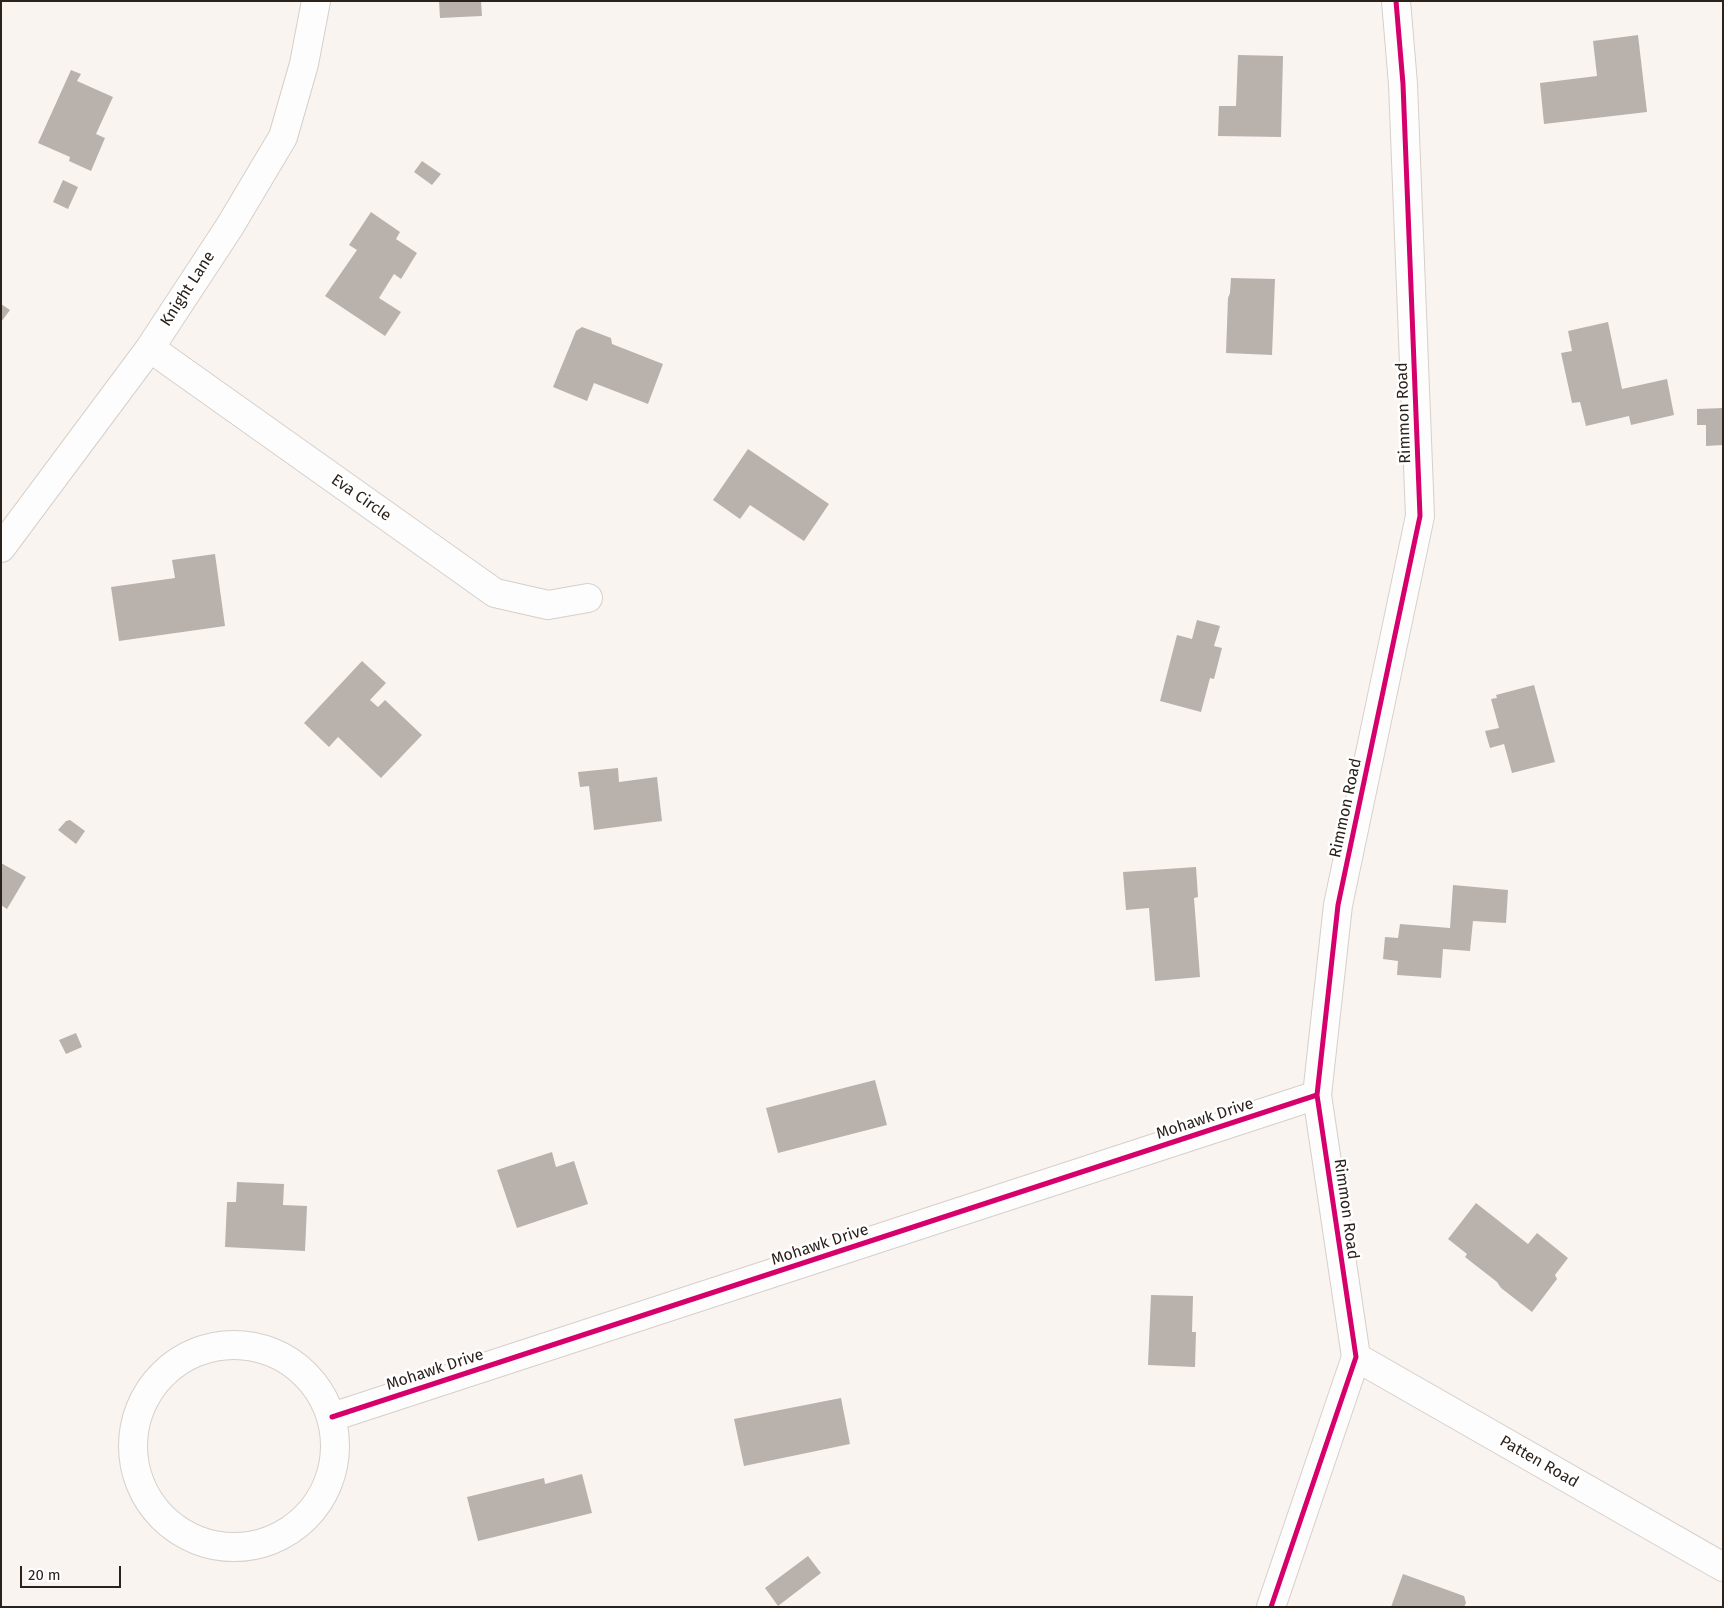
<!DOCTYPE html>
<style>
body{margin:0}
#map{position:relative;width:1724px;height:1608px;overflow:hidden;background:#faf4f0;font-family:"Fira Sans",sans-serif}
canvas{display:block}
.frame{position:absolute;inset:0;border:2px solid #2b221c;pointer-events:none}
.scale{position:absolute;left:20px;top:1566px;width:101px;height:22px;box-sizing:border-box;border:2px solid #2b221c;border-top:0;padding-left:6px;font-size:15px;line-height:18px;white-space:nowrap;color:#2b221c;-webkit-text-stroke:4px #fff;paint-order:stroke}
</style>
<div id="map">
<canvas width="1724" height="1608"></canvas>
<div class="frame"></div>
<div class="scale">20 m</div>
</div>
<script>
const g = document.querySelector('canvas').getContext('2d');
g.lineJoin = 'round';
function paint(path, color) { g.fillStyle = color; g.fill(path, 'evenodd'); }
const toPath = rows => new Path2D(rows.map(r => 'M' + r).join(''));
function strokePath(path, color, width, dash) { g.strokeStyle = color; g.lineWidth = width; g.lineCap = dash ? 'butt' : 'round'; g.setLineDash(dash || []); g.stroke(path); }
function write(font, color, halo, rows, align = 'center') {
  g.font = font + ' "Fira Sans",sans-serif'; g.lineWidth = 5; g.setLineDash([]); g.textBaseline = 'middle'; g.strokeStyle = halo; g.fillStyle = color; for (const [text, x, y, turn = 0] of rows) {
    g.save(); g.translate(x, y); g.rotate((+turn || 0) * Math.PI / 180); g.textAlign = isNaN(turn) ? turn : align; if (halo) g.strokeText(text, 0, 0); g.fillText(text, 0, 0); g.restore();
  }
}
const building = toPath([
 [439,1,481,1,482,16,440,18],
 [1638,35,1647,112,1544,124,1540,83,1597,76,1593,41],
 [1238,55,1283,56,1281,137,1218,136,1219,106,1236,106],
 [71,70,81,74,77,81,113,97,96,134,105,138,91,171,69,161,70,157,38,143],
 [422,161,441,174,432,185,414,172],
 [63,180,78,187,68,209,53,202],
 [371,212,400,232,396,239,417,253,401,279,394,274,379,298,401,312,385,336,325,296,357,250,349,245],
 [1231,278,1275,279,1272,355,1226,353,1228,298,1230,293],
 [1,304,10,310,1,322],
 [1608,322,1622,389,1667,379,1674,415,1631,425,1629,416,1586,426,1580,402,1572,403,1561,353,1572,351,1568,331],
 [582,327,611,338,612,344,663,364,648,404,594,383,587,401,553,387,576,331],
 [1723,408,1723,445,1706,446,1706,425,1697,425,1697,409],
 [748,449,829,504,804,541,750,505,740,519,713,500],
 [215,554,225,626,119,641,111,587,175,578,172,560],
 [1197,620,1220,626,1214,646,1222,648,1214,679,1210,678,1201,712,1160,701,1177,635,1192,639],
 [362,661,386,683,370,700,378,707,385,700,422,735,381,778,338,737,329,747,304,723],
 [1534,685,1555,762,1512,773,1504,744,1490,748,1485,731,1499,728,1491,699,1497,698,1496,695],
 [618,768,619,782,657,777,662,821,594,830,589,786,580,787,578,772],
 [70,820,85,831,76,844,58,830,66,821],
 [1,863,26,877,7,909,1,905],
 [1196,867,1198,897,1194,898,1200,977,1155,981,1149,908,1126,910,1123,872],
 [1453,885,1508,890,1506,923,1473,921,1470,951,1443,949,1441,978,1397,975,1398,961,1383,959,1385,937,1398,938,1400,924,1450,928],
 [76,1033,82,1047,66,1054,59,1040],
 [875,1080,887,1125,778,1153,766,1108],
 [552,1152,556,1167,574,1161,588,1204,517,1228,497,1170],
 [237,1182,284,1184,283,1205,307,1206,305,1251,225,1247,227,1202,236,1202],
 [1476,1203,1528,1244,1537,1233,1568,1258,1555,1275,1557,1279,1532,1312,1501,1288,1497,1282,1465,1257,1467,1254,1448,1239],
 [1151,1295,1193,1296,1192,1332,1196,1332,1195,1367,1148,1365],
 [841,1398,850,1444,744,1466,734,1419],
 [582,1474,592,1513,478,1541,467,1497,544,1478,545,1484],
 [808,1556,821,1573,778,1606,765,1588],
 [1403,1574,1464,1596,1466,1603,1464,1607,1391,1607]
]);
const minor = toPath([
 [150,348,495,593,548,605,588,598],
 [1,548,150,348,230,226,283,137,304,64,316,1],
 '133 1446a101 101 0 1 1 202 0a101 101 0 1 1-202 0Z',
 [1356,1357,1723,1567],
 [332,1417,1317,1095],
 [1271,1607,1356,1357,1317,1095,1338,905,1420,516,1403,84,1396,1]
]);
const cycleway = toPath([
 [332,1417,1317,1095],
 [1271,1607,1356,1357,1317,1095,1338,905,1420,516,1403,84,1396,1]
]);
const streetNames = [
 ["Knight Lane",188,289,-57],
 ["Rimmon Road",1404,413,-92],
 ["Eva Circle",361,498,35],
 ["Rimmon Road",1346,808,-78],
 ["Mohawk Drive",1205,1119,-18],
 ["Rimmon Road",1346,1209,82],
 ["Mohawk Drive",820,1245,-18],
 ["Mohawk Drive",435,1370,-18],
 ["Patten Road",1539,1462,30]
];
paint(building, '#b9b1ac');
strokePath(minor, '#d6cfca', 30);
strokePath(minor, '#fefdfd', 28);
strokePath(cycleway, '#d6006c', 5);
write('16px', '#2b221c', '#fff', streetNames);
</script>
